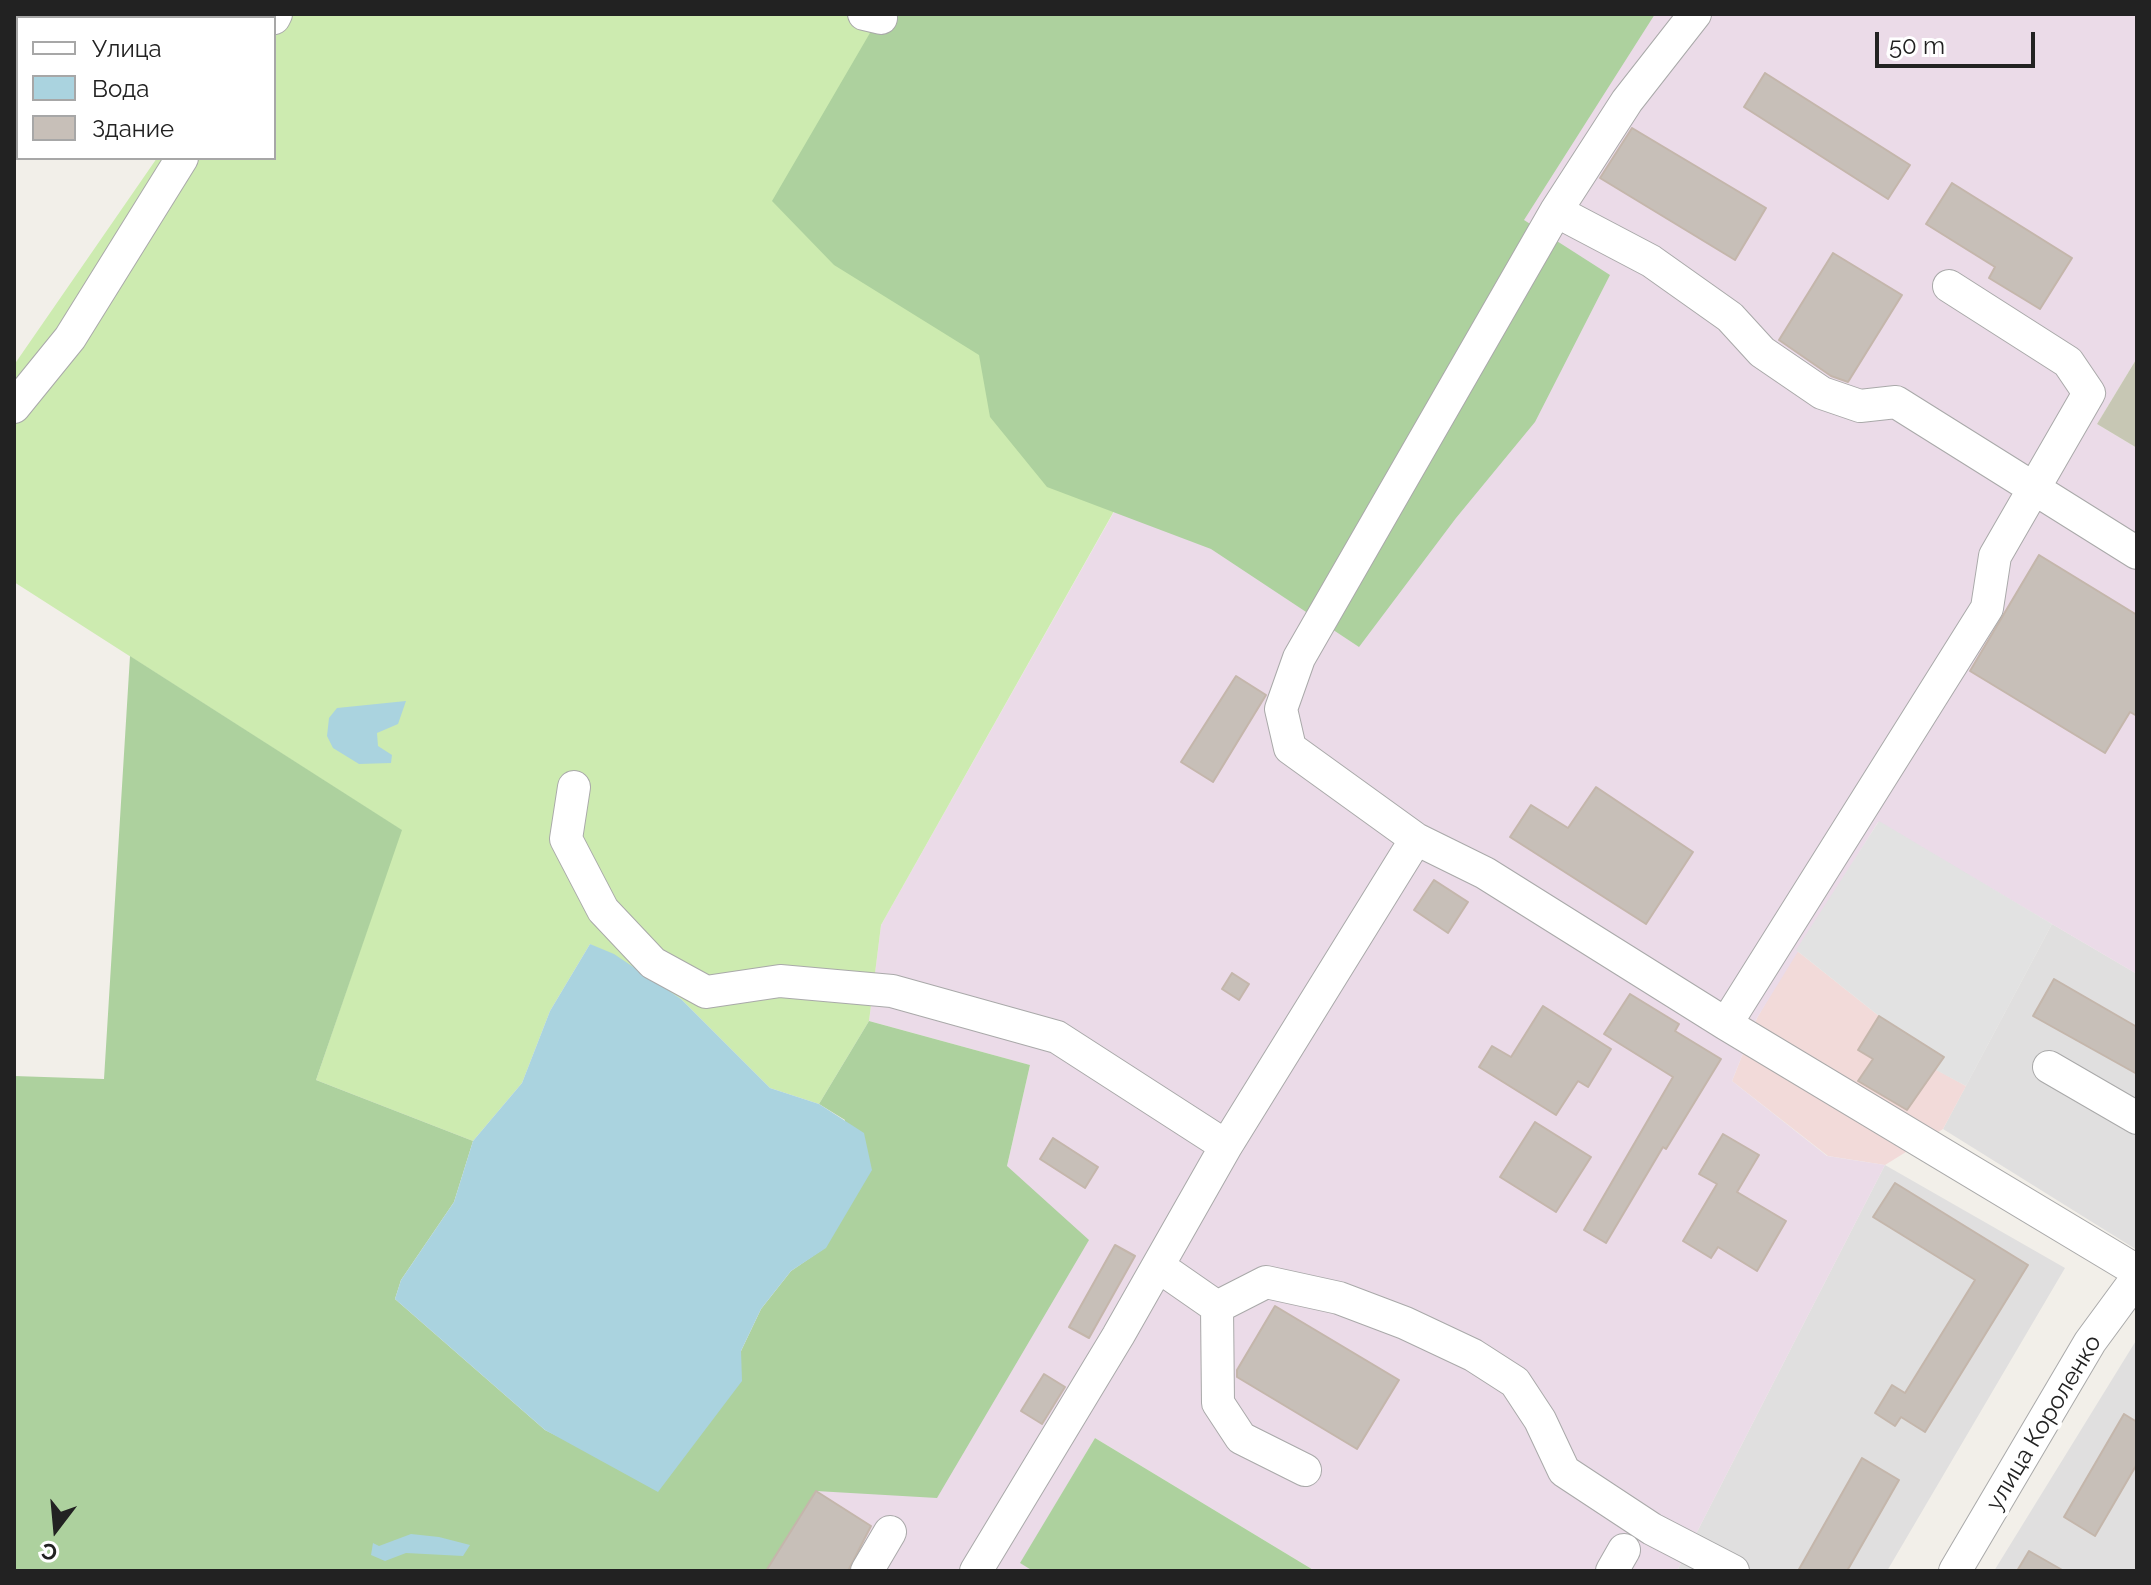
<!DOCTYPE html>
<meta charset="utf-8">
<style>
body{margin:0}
#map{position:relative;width:2151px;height:1585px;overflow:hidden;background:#f2efe9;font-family:Raleway,sans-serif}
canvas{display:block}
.frame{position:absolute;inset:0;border:16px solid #222;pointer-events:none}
.legend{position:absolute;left:16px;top:16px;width:260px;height:144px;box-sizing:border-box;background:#fff;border:2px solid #a7a7a7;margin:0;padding:10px 14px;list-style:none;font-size:24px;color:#222}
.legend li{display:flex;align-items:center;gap:16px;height:40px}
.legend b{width:40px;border:2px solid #a7a7a7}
.north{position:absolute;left:16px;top:1489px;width:80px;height:80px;-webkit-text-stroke:6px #fff;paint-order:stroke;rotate:196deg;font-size:22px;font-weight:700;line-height:32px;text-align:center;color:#222}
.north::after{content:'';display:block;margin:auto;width:28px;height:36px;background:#222;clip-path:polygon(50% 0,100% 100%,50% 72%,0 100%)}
.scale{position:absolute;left:1875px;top:32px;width:160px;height:36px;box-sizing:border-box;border:4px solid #222;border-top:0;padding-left:10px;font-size:24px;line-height:28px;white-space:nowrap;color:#222;-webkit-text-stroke:6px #fff;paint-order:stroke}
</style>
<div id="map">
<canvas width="2151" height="1585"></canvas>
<div class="frame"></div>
<ul class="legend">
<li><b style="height:10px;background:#fff"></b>Улица</li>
<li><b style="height:22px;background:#aad3df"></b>Вода</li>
<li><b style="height:22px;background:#c7bfb8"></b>Здание</li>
</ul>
<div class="north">С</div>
<div class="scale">50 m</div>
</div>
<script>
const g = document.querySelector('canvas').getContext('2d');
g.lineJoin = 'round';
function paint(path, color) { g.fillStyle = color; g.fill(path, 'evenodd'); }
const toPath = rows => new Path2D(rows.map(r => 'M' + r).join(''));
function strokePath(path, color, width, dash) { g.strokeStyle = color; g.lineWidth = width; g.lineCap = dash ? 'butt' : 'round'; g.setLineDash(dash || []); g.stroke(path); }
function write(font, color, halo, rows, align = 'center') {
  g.font = font + ' Raleway,sans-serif'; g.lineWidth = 8; g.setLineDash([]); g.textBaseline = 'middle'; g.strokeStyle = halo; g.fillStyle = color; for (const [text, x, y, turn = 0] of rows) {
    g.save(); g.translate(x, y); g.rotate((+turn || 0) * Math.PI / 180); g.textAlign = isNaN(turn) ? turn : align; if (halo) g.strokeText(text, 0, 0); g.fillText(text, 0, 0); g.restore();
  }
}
const residential = toPath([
 [2052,924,2137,974,2137,1250,1943,1129],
 [1885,1165,2065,1268,1887,1571,1677,1571],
 [2137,1339,2137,1571,1994,1571]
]);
const commercial = toPath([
 [1796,950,1879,1016,1944,1057,1937,1070,1966,1086,1943,1129,1885,1165,1828,1156,1732,1081,1757,1018]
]);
const industrial = toPath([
 [927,14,2133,14,2137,17,2137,358,2097,424,2137,448,2137,974,1878,822,1757,1018,1732,1081,1827,1156,1885,1165,1677,1571,1315,1571,1095,1438,1021,1563,1033,1571,766,1571,1007,1166,1030,1065,869,1021,881,925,1185,386]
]);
const construction = toPath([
 [2137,358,2137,448,2097,424]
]);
const grass = toPath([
 [70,14,927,14,1185,385,881,925,869,1021,819,1104,770,1088,681,999,590,944,550,1011,522,1083,473,1141,316,1080,401,830,14,582,14,365,157,158,274,158,274,18,68,18]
]);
const forest = toPath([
 [881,14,1655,14,1524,220,1610,275,1535,422,1456,518,1359,647,1211,549,1047,487,990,417,979,355,834,265,772,201],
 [130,656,402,830,316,1080,473,1141,454,1202,401,1280,395,1299,545,1430,596,1455,741,1381,741,1351,761,1309,791,1271,826,1247,845,1120,819,1104,869,1021,1030,1065,1007,1166,1089,1240,937,1498,816,1491,766,1571,14,1571,14,1076,104,1079],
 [1095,1438,1315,1571,1033,1571,1020,1563]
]);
const parking = toPath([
 [1879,821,2052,924,1966,1086,1936,1070,1944,1057,1879,1016,1796,950]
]);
const water = toPath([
 [406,701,398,724,377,733,378,746,392,755,391,763,359,764,333,748,327,736,329,718,337,708],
 [590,944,614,954,681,999,770,1088,819,1104,864,1133,872,1170,826,1248,791,1271,761,1309,741,1351,742,1381,658,1492,545,1430,395,1299,401,1280,454,1202,473,1141,522,1083,550,1011],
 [411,1534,439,1537,470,1545,463,1556,406,1553,385,1561,371,1555,373,1543,379,1546]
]);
const building = toPath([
 [1765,73,1910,165,1888,199,1744,107,1765,73],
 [1632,128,1766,208,1735,260,1600,178,1632,128],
 [1952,183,2072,258,2040,309,1989,278,1995,267,1926,224,1952,183],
 [1833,253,1902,295,1848,382,1831,376,1779,340,1833,253],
 [2039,555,2137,615,2137,716,2130,712,2105,753,1970,671,2039,555],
 [1236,676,1266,695,1213,782,1181,762,1236,676],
 [1596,787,1693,852,1646,924,1510,837,1531,805,1568,828,1596,787],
 [1434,880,1468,902,1448,933,1414,910,1434,880],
 [1232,973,1249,984,1239,1000,1222,989,1232,973],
 [2054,979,2137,1027,2137,1074,2033,1016,2054,979],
 [1630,994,1679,1024,1675,1031,1721,1059,1666,1149,1663,1147,1606,1243,1584,1230,1673,1077,1604,1034,1630,994],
 [1543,1006,1611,1049,1588,1087,1578,1081,1556,1115,1479,1067,1492,1046,1511,1057,1543,1006],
 [1879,1016,1944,1057,1907,1110,1858,1081,1873,1059,1858,1050,1879,1016],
 [1535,1122,1591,1157,1556,1212,1500,1177,1535,1122],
 [1723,1134,1759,1155,1737,1192,1786,1221,1757,1271,1718,1247,1711,1258,1683,1241,1717,1184,1699,1174,1723,1134],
 [1053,1138,1098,1167,1085,1188,1040,1159,1053,1138],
 [1895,1183,2028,1265,1925,1432,1901,1417,1895,1426,1875,1413,1892,1385,1905,1393,1975,1280,1873,1217,1895,1183],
 [1115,1245,1135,1256,1089,1338,1069,1327,1115,1245],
 [1275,1306,1399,1380,1357,1449,1237,1377,1237,1370,1275,1306],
 [1044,1374,1065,1387,1042,1424,1021,1411,1044,1374],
 [2124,1414,2137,1422,2137,1464,2095,1536,2064,1517,2124,1414],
 [1862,1458,1899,1480,1847,1571,1798,1571,1862,1458],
 [816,1491,871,1526,848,1571,766,1571,816,1491],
 [2029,1551,2064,1571,2017,1571,2029,1551]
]);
const minor = toPath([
 [864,14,881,18],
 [1695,14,1627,101,1556,211,1299,658,1281,709,1290,748,1416,839,1485,873,1726,1024,2137,1271],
 [274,18,276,14],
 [1556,211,1651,261,1730,317,1762,352,1822,393,1860,406,1896,402,2137,553],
 [14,407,70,338,182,158],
 [574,787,566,839,603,910,653,963,706,992,780,981,892,991,1057,1037,1226,1146],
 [1726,1024,1987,608,1995,556,2089,393,2068,362,1949,286],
 [2049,1067,2137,1118],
 [1158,1266,1217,1307,1266,1282,1339,1298,1405,1323,1473,1355,1515,1382,1540,1420,1564,1471,1652,1529,1733,1571],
 [1217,1307,1218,1403,1241,1438,1305,1470],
 [867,1571,890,1532],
 [976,1571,1118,1336,1226,1146,1416,839],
 [1612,1571,1624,1550],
 [1955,1571,2090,1342,2137,1278]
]);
const streetNames = [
 ["улица Короленко",2044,1423,-59]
];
paint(residential, '#e0dfdf');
paint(commercial, '#f2dad9');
paint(industrial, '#ebdbe8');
paint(construction, '#c7c7b4');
paint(grass, '#cdebb0');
paint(forest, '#add19e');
paint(parking, '#e2e2e2');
paint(water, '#aad3df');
paint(building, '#c7bfb8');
strokePath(building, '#c4b6ab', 2);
strokePath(minor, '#a9a9a9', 34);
strokePath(minor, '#fff', 32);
write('24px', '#222', '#fff', streetNames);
</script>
